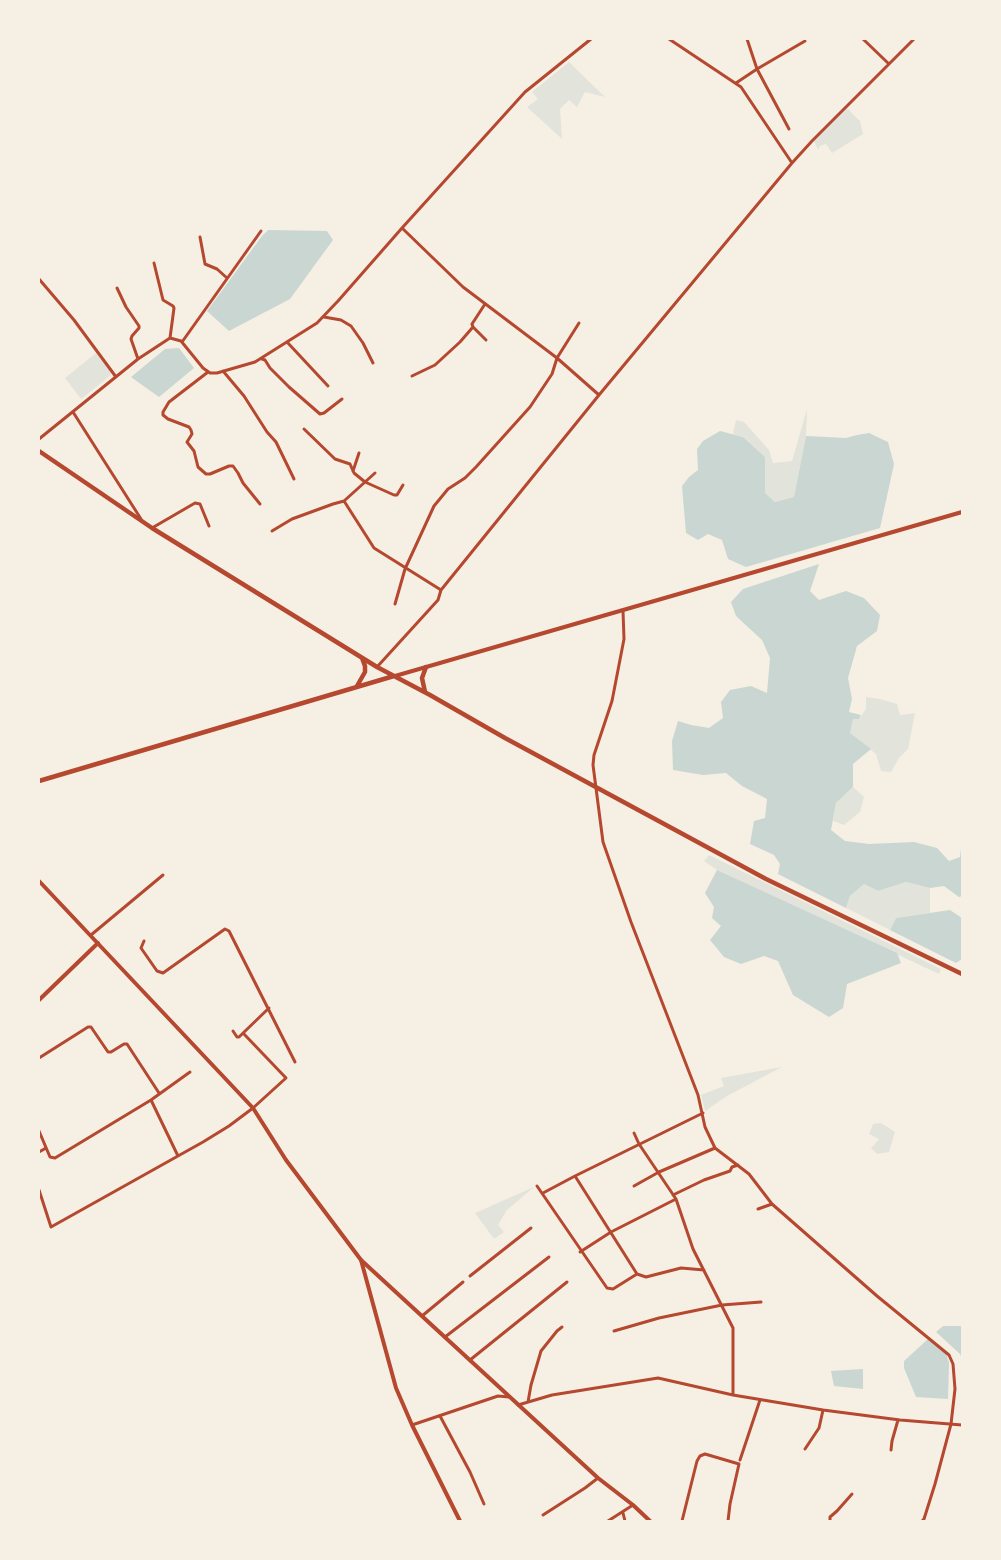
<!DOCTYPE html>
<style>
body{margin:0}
#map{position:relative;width:1001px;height:1560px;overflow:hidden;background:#f6efe4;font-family:"IBM Plex Serif",serif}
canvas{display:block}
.frame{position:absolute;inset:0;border:40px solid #f6efe4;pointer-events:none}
</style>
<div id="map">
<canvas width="1001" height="1560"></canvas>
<div class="frame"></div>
</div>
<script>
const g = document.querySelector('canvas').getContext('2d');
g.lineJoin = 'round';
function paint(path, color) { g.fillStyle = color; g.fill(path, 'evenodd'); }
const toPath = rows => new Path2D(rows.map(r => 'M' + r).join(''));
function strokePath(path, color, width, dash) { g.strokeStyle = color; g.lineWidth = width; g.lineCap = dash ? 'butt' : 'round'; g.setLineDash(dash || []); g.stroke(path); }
const green = toPath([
 [569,62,605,97,585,92,577,107,569,100,560,109,562,139,527,107,538,99,532,92],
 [847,108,860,121,863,134,832,153,826,144,820,146,818,150,814,141],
 [96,353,111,371,110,376,81,399,65,378],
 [807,409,806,436,794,497,775,502,765,493,765,457,743,437,733,434,736,420,744,422,769,450,773,463,792,461],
 [866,697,880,699,897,704,900,715,915,713,908,749,899,758,891,772,881,771,876,754,850,733,853,719,859,719,866,709],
 [853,787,864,797,860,812,844,825,833,821,836,803],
 [709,855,941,969,939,974,717,870,704,861],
 [906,882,930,888,930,913,896,918,890,930,846,908,850,896,864,884,878,891],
 [782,1067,727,1096,705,1111,701,1095,724,1086,721,1078],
 [881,1123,895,1132,889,1152,877,1154,871,1148,879,1139,869,1134,873,1124],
 [534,1187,507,1210,498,1225,504,1232,494,1239,475,1213]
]);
const water = toPath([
 [268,230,327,231,333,240,290,299,229,331,207,311,262,236],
 [179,348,194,368,159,397,131,377,165,349],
 [720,431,743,437,765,457,765,493,775,502,794,497,806,436,846,438,857,435,869,433,888,442,894,464,880,528,746,567,728,559,722,540,708,534,698,540,686,533,682,486,689,477,698,470,697,449,703,441],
 [819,564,810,591,819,600,846,591,864,598,880,615,877,631,857,646,848,678,852,699,849,712,861,715,859,719,853,719,850,733,871,749,853,764,853,787,836,803,831,830,845,841,869,844,914,842,937,848,949,861,960,857,962,840,962,896,959,897,944,886,930,888,906,882,878,891,864,884,850,896,846,908,778,874,780,864,774,855,750,844,754,821,765,818,767,799,742,786,726,773,703,775,673,770,672,741,678,721,691,725,709,728,723,718,721,702,730,690,751,686,767,693,770,658,762,640,736,616,731,602,743,589],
 [717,870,897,953,901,963,847,984,843,1008,829,1017,793,995,778,961,764,956,741,964,724,957,710,940,721,926,712,918,714,907,705,893],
 [950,910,962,918,962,959,956,963,890,930,896,918],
 [943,1326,962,1326,962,1359,960,1354,936,1332],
 [928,1339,946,1353,949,1363,948,1399,916,1397,904,1368,904,1361],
 [863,1369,863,1389,834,1386,831,1371]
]);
const minor = toPath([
 [669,39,741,87,792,163],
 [863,39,889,64],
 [736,83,757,69,747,39],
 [789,129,757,69,805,41],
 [402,228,463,287,557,358,599,395],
 [200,237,205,264,217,269,227,278],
 [154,263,163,300,173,306,174,308,170,338],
 [39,279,74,320,116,377],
 [117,288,126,307,139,326,139,328,132,336,131,339,138,359],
 [485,304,472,324,473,327,486,340],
 [324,317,341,320,351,326,363,343,373,363],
 [182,342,261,231],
 [287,342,328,386],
 [262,359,265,360,270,368,289,387,320,414,324,413,342,399],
 [223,371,244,396,267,432,276,442,294,479],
 [208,372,169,402,163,412,163,415,168,419,189,427,191,430,192,434,187,442,194,451,198,467,206,474,210,474,229,466,233,466,238,473,243,483,260,504],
 [412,376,435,365,460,342,473,327],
 [73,412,141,519],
 [304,429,335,459,350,464,354,473,365,482,394,495,397,495,403,485],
 [39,439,138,359,170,338,181,341,203,368,210,373,217,373,255,362,317,323,338,301,402,228,525,92,591,39],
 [353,471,359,453],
 [344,501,375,473],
 [152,528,195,503,200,504,209,526],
 [272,531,292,519,333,504,344,501,374,548,441,590],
 [395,604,405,569,434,506,448,489,465,478,476,467,530,407,552,374,557,358,579,323],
 [623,611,624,639,612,701,594,755,593,765,603,842,631,922,698,1095,705,1127,715,1148,749,1174,772,1204,877,1296,949,1355,953,1364,955,1389,951,1424,935,1484,924,1519,922,1521],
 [377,667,438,600,441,590,599,395,792,163,812,141,914,39],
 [91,935,163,875],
 [144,941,141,948,157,971,163,973,225,929,229,931,295,1062],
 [233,1031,237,1037,239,1037,269,1008],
 [39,1058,88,1027,91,1027,108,1052,111,1052,124,1044,127,1044,159,1093],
 [151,1100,178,1156],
 [39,1131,50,1157,55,1158,151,1100,190,1072],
 [634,1133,639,1144,676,1199,693,1249,733,1328,733,1395],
 [39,1152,46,1148],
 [575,1176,637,1274,646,1277,681,1268,704,1270],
 [537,1186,607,1288,613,1289,637,1274],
 [634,1186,659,1172,715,1148],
 [39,1190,51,1227,203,1142,229,1126,253,1108,286,1078,243,1033],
 [543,1193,575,1176,703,1113],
 [673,1195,704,1180,730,1171,732,1167,738,1165],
 [758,1209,772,1204],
 [580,1252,611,1232,676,1199],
 [470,1276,531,1228],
 [422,1316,463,1282],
 [614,1331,659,1318,722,1305,761,1302],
 [445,1337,549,1257],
 [470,1360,567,1282],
 [528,1402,531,1385,541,1351,557,1331,562,1327],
 [518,1405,552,1395,658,1378,733,1395,823,1410,900,1420,962,1425],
 [440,1416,470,1472,484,1504],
 [412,1425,498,1396,509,1397],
 [805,1449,819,1428,823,1410],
 [891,1450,892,1441,898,1420],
 [740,1460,760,1400],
 [623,1513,625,1521],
 [543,1515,585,1488,598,1478],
 [608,1521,633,1505],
 [682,1521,697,1461,700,1456,705,1454,739,1464,730,1504,728,1521],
 [830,1521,830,1517,837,1511,852,1494]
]);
const tertiary = toPath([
 [39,1000,98,943],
 [361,1260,598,1478,633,1505,650,1521]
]);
const secondary = toPath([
 [395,676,962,512],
 [39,881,253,1108,286,1160,361,1260,396,1388,412,1425,460,1521]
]);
const primary = toPath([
 [39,451,152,528,377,667,430,695,505,738,766,879,962,974],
 [357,686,365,672,365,666,362,658],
 [425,692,422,678,426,667],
 [39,781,394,676]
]);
paint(green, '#e2e4dc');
paint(water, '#c9d6d2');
strokePath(minor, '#b5482f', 3);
strokePath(tertiary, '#b5482f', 4);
strokePath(secondary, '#b5482f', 4);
strokePath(primary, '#b5482f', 4.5);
</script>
